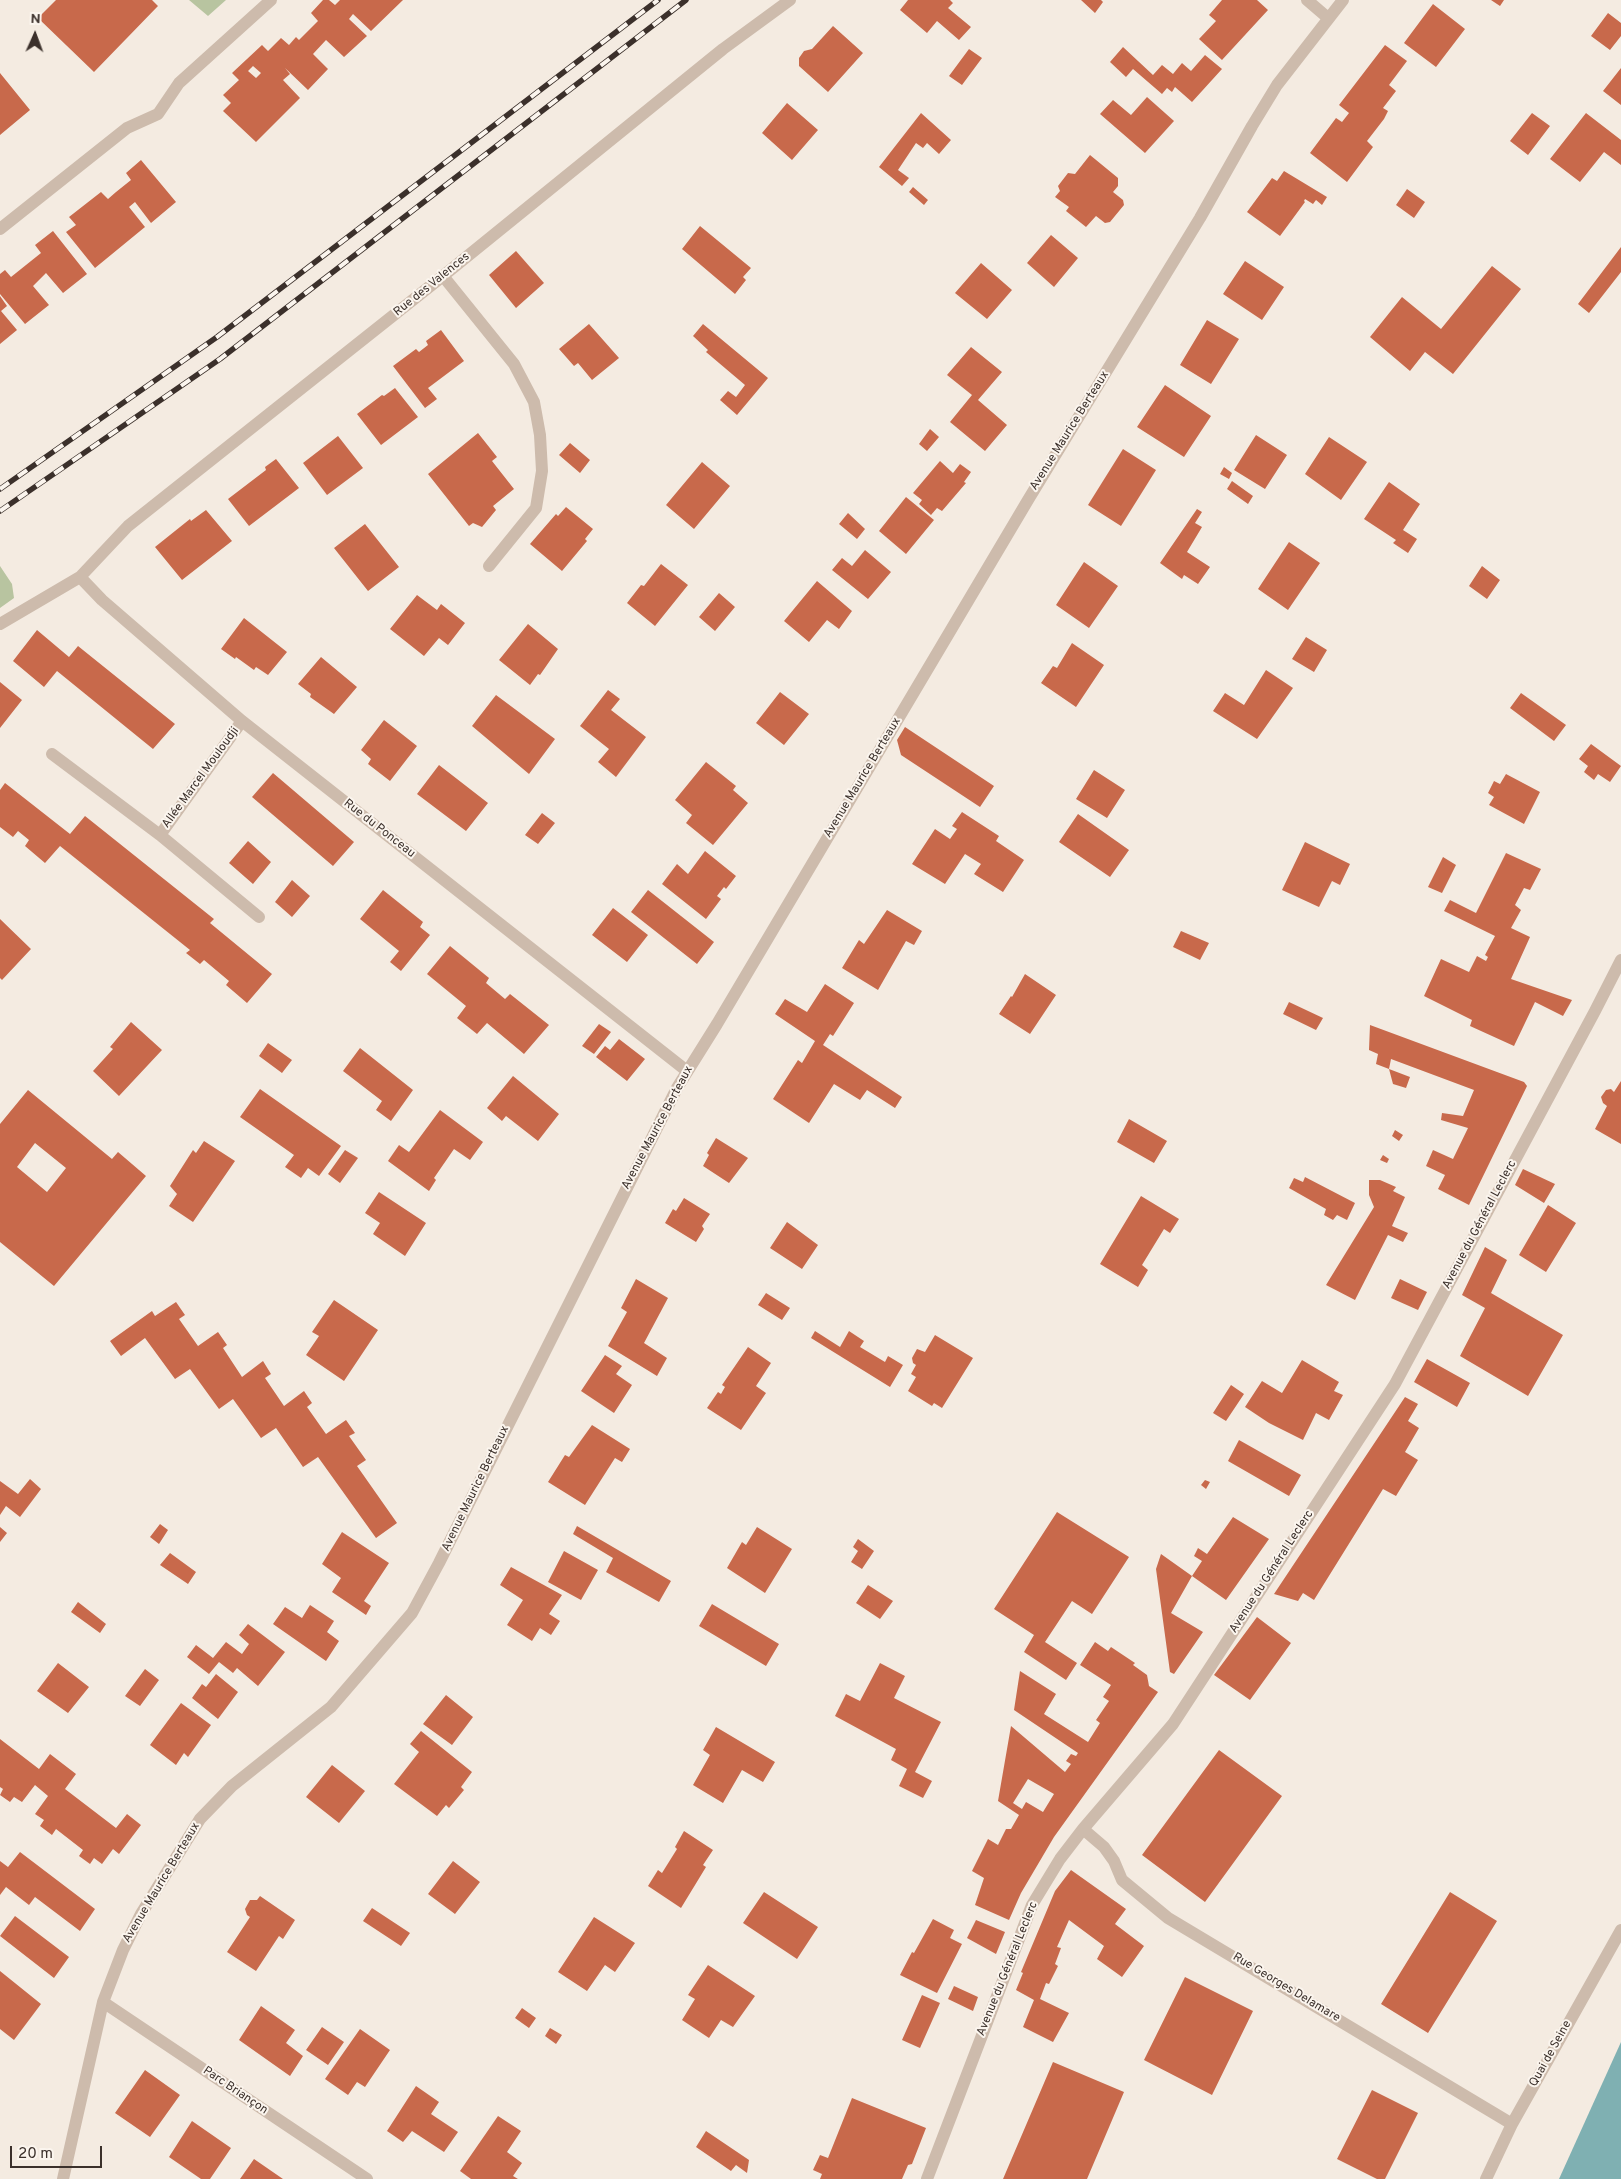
<!DOCTYPE html>
<meta charset="utf-8">
<style>
body{margin:0}
#map{position:relative;width:1621px;height:2179px;overflow:hidden;background:#f4ebe1;font-family:Overpass,sans-serif}
canvas{display:block}
.north{position:absolute;left:10px;top:10px;width:50px;height:50px;-webkit-text-stroke:4px #fbf5ee;paint-order:stroke;rotate:2deg;font-size:14px;font-weight:700;line-height:20px;text-align:center;color:#3b302b}
.north::after{content:'';display:block;margin:auto;width:18px;height:22px;background:#3b302b;clip-path:polygon(50% 0,100% 100%,50% 72%,0 100%)}
.scale{position:absolute;left:10px;top:2146px;width:92px;height:22px;box-sizing:border-box;border:2px solid #3b302b;border-top:0;padding-left:6px;font-size:15px;line-height:18px;white-space:nowrap;color:#3b302b;-webkit-text-stroke:4px #fbf5ee;paint-order:stroke}
</style>
<div id="map">
<canvas width="1621" height="2179"></canvas>
<div class="north">N</div>
<div class="scale">20 m</div>
</div>
<script>
const g = document.querySelector('canvas').getContext('2d');
g.lineJoin = 'round';
function paint(path, color) { g.fillStyle = color; g.fill(path, 'evenodd'); }
const toPath = rows => new Path2D(rows.map(r => 'M' + r).join(''));
function strokePath(path, color, width, dash) { g.strokeStyle = color; g.lineWidth = width; g.lineCap = dash ? 'butt' : 'round'; g.setLineDash(dash || []); g.stroke(path); }
function write(font, color, halo, rows, align = 'center') {
  g.font = font + ' Overpass,sans-serif'; g.lineWidth = 4; g.setLineDash([]); g.textBaseline = 'middle'; g.strokeStyle = halo; g.fillStyle = color; for (const [text, x, y, turn = 0] of rows) {
    g.save(); g.translate(x, y); g.rotate((+turn || 0) * Math.PI / 180); g.textAlign = isNaN(turn) ? turn : align; if (halo) g.strokeText(text, 0, 0); g.fillText(text, 0, 0); g.restore();
  }
}
const green = toPath([
 [189,0,226,0,208,16],
 [0,566,12,584,14,598,0,608]
]);
const water = toPath([
 [1621,2042,1621,2179,1559,2179]
]);
const building = toPath([
 [56,0,152,0,158,6,94,72,38,18],
 [323,0,329,0,335,5,340,0,403,0,371,31,353,14,349,19,367,36,344,57,326,40,313,54,328,69,308,90,285,68,290,74,283,80,300,98,256,142,223,111,231,103,223,95,239,80,232,73,262,45,268,51,281,38,289,45,296,37,299,40,318,21,311,13],
 [253,66,261,73,256,78,248,71],
 [908,0,950,0,953,3,948,8,971,27,959,40,937,21,927,33,900,10],
 [1081,0,1101,0,1103,2,1095,13],
 [1222,0,1257,0,1268,10,1222,60,1199,39,1216,21,1209,15],
 [1491,0,1504,0,1500,6],
 [1433,4,1465,29,1436,67,1404,43],
 [1608,13,1621,23,1621,36,1610,50,1591,36],
 [833,26,863,53,828,92,799,66,799,58,804,51,812,49],
 [1385,45,1407,61,1389,85,1396,91,1383,108,1388,111,1384,119,1367,141,1373,147,1347,182,1310,153,1336,118,1342,122,1349,113,1339,105],
 [1123,47,1153,75,1162,65,1173,74,1182,63,1191,71,1205,55,1222,69,1192,102,1175,87,1172,92,1167,88,1162,94,1133,69,1126,77,1110,62],
 [969,49,982,58,962,85,949,76],
 [1621,68,1621,105,1603,91],
 [0,73,30,110,0,135],
 [1147,97,1174,121,1145,153,1100,114,1113,100,1131,115],
 [787,103,818,130,792,160,762,133],
 [921,113,951,140,939,154,927,143,923,148,916,143,898,170,909,178,902,186,879,167],
 [1532,113,1550,126,1528,155,1510,141],
 [1586,113,1621,140,1621,165,1604,152,1580,182,1550,159],
 [1090,155,1118,178,1118,186,1113,192,1123,200,1124,205,1110,222,1105,223,1096,216,1086,227,1066,211,1069,207,1055,197,1060,191,1058,186,1068,173,1075,174],
 [141,160,176,202,151,223,135,202,129,207,145,227,95,268,66,232,76,225,69,217,101,192,108,199,116,192,131,180,126,173],
 [1284,171,1327,197,1322,205,1316,200,1313,204,1305,199,1304,201,1305,202,1280,236,1247,212,1272,178,1277,181],
 [913,187,928,200,924,205,909,192],
 [1407,189,1425,202,1414,218,1396,205],
 [700,226,751,268,743,277,746,280,735,294,682,249],
 [53,231,87,274,63,293,46,273,33,286,49,305,25,324,0,294,0,274,5,270,11,277,41,253,35,245],
 [1051,235,1078,258,1054,287,1027,263],
 [1621,247,1621,272,1589,313,1578,304],
 [516,251,544,283,516,308,489,275],
 [1245,261,1284,287,1262,320,1223,294],
 [981,263,1012,290,987,319,955,293],
 [1492,266,1521,289,1453,374,1425,352,1410,371,1370,337,1402,297,1441,329],
 [0,296,7,306,1,311,17,330,0,344],
 [1207,320,1239,339,1211,384,1180,365],
 [589,324,619,358,592,380,578,363,574,366,559,349],
 [703,324,768,378,737,415,720,400,728,391,736,397,745,385,706,352,708,350,693,336],
 [441,330,464,361,428,388,437,399,425,408,393,366,416,349,419,352,428,345,426,341],
 [971,347,1002,372,978,400,1007,425,985,451,950,422,972,395,947,375],
 [1165,385,1211,416,1184,457,1137,427],
 [395,388,418,417,381,445,357,414,382,395,384,396],
 [930,429,939,437,927,451,919,444],
 [478,433,497,457,492,461,514,489,493,506,496,510,482,527,473,523,469,526,428,474],
 [1256,435,1287,455,1265,489,1234,470],
 [338,436,363,468,327,495,303,463],
 [1329,437,1367,462,1341,500,1305,474],
 [570,443,590,460,580,473,559,455],
 [1123,449,1156,470,1121,526,1088,505],
 [276,459,299,488,249,526,228,499,266,470,265,467],
 [940,461,953,473,960,464,971,472,964,482,966,483,942,511,937,508,931,515,919,504,922,500,913,493],
 [702,462,730,486,694,529,666,505],
 [1224,467,1232,473,1229,479,1220,474],
 [1232,481,1253,496,1248,504,1227,489],
 [1389,482,1420,504,1403,530,1417,539,1408,553,1393,543,1396,540,1364,519],
 [906,497,934,520,906,554,879,531],
 [566,507,593,529,585,539,587,541,562,571,530,544,556,514,558,516],
 [1197,509,1202,512,1195,523,1202,527,1187,552,1210,567,1198,584,1184,575,1182,579,1160,563],
 [206,510,232,541,182,580,155,547,190,519,191,521],
 [848,513,865,529,857,539,839,524],
 [365,524,399,567,368,591,334,548],
 [1289,542,1320,563,1288,610,1258,589],
 [865,550,891,572,868,599,832,570,842,558,852,566],
 [1084,562,1118,586,1089,628,1056,605],
 [661,564,688,585,655,626,627,603,641,585,644,586],
 [1482,566,1500,580,1487,599,1469,586],
 [817,581,852,611,839,629,827,620,809,642,784,621],
 [719,593,735,607,715,631,699,617],
 [417,595,437,610,441,604,465,623,448,645,439,638,424,656,390,629],
 [244,618,287,652,268,675,256,667,254,670,236,657,235,659,221,649],
 [528,624,558,649,540,675,538,674,530,685,499,660],
 [37,630,69,657,78,646,175,724,153,749,57,671,44,687,13,661],
 [1306,637,1327,650,1314,672,1292,659],
 [1072,643,1104,665,1076,707,1041,683,1053,666,1057,668],
 [321,657,357,687,334,714,310,697,311,694,298,684],
 [1266,670,1293,688,1257,739,1213,711,1225,693,1244,705],
 [0,682,22,700,0,728],
 [608,690,620,699,611,710,646,737,616,777,598,762,609,749,580,726],
 [780,692,809,714,784,745,756,723],
 [1521,693,1566,725,1554,741,1510,708],
 [496,695,555,739,529,774,472,726],
 [384,720,417,746,390,781,368,764,371,759,361,750],
 [905,727,994,786,980,807,901,755,897,740],
 [1591,744,1621,766,1610,782,1598,774,1594,780,1584,772,1588,766,1579,759],
 [706,762,736,786,733,790,748,803,713,845,686,823,692,815,675,800],
 [439,765,488,803,466,831,417,794],
 [1094,770,1125,790,1107,818,1076,799],
 [273,773,354,842,333,866,252,797],
 [1506,774,1540,792,1524,824,1489,805,1494,797,1488,793,1494,781,1500,784],
 [5,783,70,834,85,816,214,919,210,923,272,974,247,1003,226,985,229,981,204,960,200,964,186,953,190,950,60,846,45,863,25,846,29,840,18,831,13,837,0,827,0,790],
 [962,812,999,836,996,841,1024,860,1003,892,974,874,981,864,965,854,945,884,912,864,935,829,950,839,957,829,952,826],
 [542,813,555,823,538,844,525,835],
 [1078,814,1129,850,1110,877,1059,842],
 [248,841,271,862,253,884,229,863],
 [1305,842,1350,864,1340,885,1332,881,1319,907,1282,890],
 [705,851,736,876,726,889,724,887,717,896,721,899,706,919,662,884,677,864,688,874],
 [1506,853,1541,869,1530,890,1524,888,1515,905,1521,910,1511,928,1530,937,1511,979,1572,1000,1563,1016,1535,1002,1514,1046,1470,1026,1472,1020,1424,996,1441,959,1469,972,1477,956,1486,961,1488,957,1485,955,1495,936,1444,911,1450,900,1476,913],
 [1443,857,1456,865,1442,893,1428,887],
 [292,880,310,896,292,917,275,902],
 [383,890,423,922,420,927,430,935,401,971,390,962,399,951,360,919],
 [648,890,714,942,697,964,631,912],
 [613,908,648,935,627,962,592,935],
 [887,910,922,931,914,945,906,941,878,990,842,968,859,940,864,944],
 [0,919,31,949,2,980,0,978],
 [1181,931,1209,943,1200,960,1173,947],
 [450,946,489,978,486,983,505,999,510,994,549,1025,524,1054,487,1023,477,1034,457,1018,466,1006,427,974],
 [1025,974,1056,995,1030,1034,999,1014,1011,996,1012,997],
 [825,984,854,1003,833,1036,830,1034,823,1045,902,1097,895,1108,867,1090,860,1100,834,1084,809,1123,773,1099,798,1060,802,1063,815,1041,775,1014,785,999,807,1012],
 [1289,1002,1323,1018,1316,1030,1283,1014],
 [131,1022,162,1050,119,1096,93,1071,113,1049,110,1047],
 [599,1024,611,1032,594,1054,582,1046],
 [1370,1025,1524,1082,1527,1086,1469,1205,1438,1189,1445,1175,1426,1166,1433,1150,1453,1159,1468,1128,1441,1120,1442,1113,1463,1116,1474,1090,1391,1059,1389,1069,1410,1077,1406,1088,1393,1084,1389,1069,1376,1064,1378,1054,1369,1050],
 [619,1039,645,1059,627,1081,596,1057,605,1046,610,1050],
 [268,1043,292,1060,282,1073,259,1056],
 [360,1048,413,1090,391,1121,376,1110,382,1101,343,1071],
 [513,1076,559,1114,538,1141,506,1116,502,1121,487,1108],
 [1621,1081,1621,1144,1595,1129,1607,1106,1603,1103,1601,1097,1606,1090,1611,1089,1614,1092],
 [260,1089,341,1146,319,1176,308,1168,301,1178,285,1167,294,1155,240,1117],
 [28,1090,112,1159,118,1152,146,1176,54,1286,0,1242,0,1124],
 [35,1143,66,1168,47,1192,17,1167],
 [440,1110,483,1142,470,1160,454,1149,434,1178,436,1180,429,1191,388,1161,399,1145,409,1152],
 [1129,1119,1167,1141,1154,1163,1117,1142],
 [1395,1130,1403,1135,1399,1141,1392,1136],
 [716,1138,748,1158,729,1183,703,1166,709,1155,707,1153],
 [204,1141,235,1161,193,1222,169,1206,177,1194,170,1186,193,1150,196,1153],
 [345,1150,358,1158,340,1183,328,1174],
 [1383,1155,1389,1159,1387,1163,1380,1160],
 [1523,1169,1555,1184,1544,1203,1515,1185],
 [1305,1177,1355,1203,1347,1220,1337,1215,1333,1220,1324,1215,1326,1209,1289,1188,1294,1178,1303,1182],
 [1369,1180,1380,1180,1396,1187,1393,1191,1405,1197,1392,1226,1408,1233,1403,1242,1388,1235,1355,1300,1326,1285,1374,1207,1369,1195],
 [379,1192,426,1223,405,1256,373,1234,380,1223,365,1213],
 [1141,1196,1179,1219,1170,1233,1164,1229,1142,1265,1148,1270,1138,1287,1100,1264],
 [684,1198,710,1214,702,1226,704,1229,696,1242,665,1223,673,1209,676,1211],
 [1548,1205,1576,1223,1546,1272,1519,1255],
 [787,1222,818,1245,802,1269,770,1248],
 [1485,1247,1507,1260,1491,1293,1563,1335,1528,1396,1460,1356,1485,1308,1462,1295],
 [636,1279,668,1298,644,1343,667,1358,657,1376,608,1346,627,1312,621,1308],
 [1400,1279,1427,1292,1418,1310,1391,1298],
 [766,1293,790,1308,782,1320,758,1305],
 [334,1300,378,1330,344,1381,306,1355,319,1336,312,1332],
 [176,1302,185,1315,179,1319,198,1346,218,1332,227,1345,223,1348,242,1377,263,1361,271,1374,265,1378,284,1406,304,1391,312,1403,307,1407,326,1434,346,1420,355,1433,349,1436,366,1460,357,1466,397,1523,376,1538,318,1457,303,1467,276,1428,261,1438,233,1399,219,1409,190,1369,175,1379,145,1338,121,1356,110,1341,152,1311,155,1316],
 [815,1331,840,1347,849,1331,864,1341,860,1347,885,1362,888,1356,903,1365,890,1387,811,1338],
 [935,1335,973,1358,942,1408,934,1403,932,1406,908,1391,916,1377,911,1374,916,1365,913,1363,912,1358,917,1349,925,1352],
 [748,1347,771,1363,756,1386,766,1393,741,1430,707,1408,718,1392,721,1394,725,1387,722,1385],
 [605,1355,622,1366,616,1374,632,1385,614,1413,581,1391],
 [1427,1359,1470,1383,1457,1407,1414,1382],
 [1302,1360,1339,1382,1334,1391,1343,1395,1329,1420,1316,1413,1303,1440,1269,1423,1245,1407,1262,1381,1282,1393],
 [1231,1385,1244,1394,1226,1421,1213,1413],
 [1405,1397,1418,1404,1408,1421,1419,1428,1405,1452,1418,1460,1396,1496,1383,1489,1314,1600,1303,1593,1298,1601,1274,1594],
 [592,1425,630,1449,622,1462,615,1458,585,1505,548,1482,565,1455,569,1457],
 [1239,1440,1301,1475,1289,1496,1228,1461],
 [30,1479,41,1489,20,1517,6,1506,0,1515,0,1481,18,1494],
 [1205,1480,1210,1482,1206,1489,1201,1485],
 [1057,1512,1129,1557,1092,1614,1072,1601,1045,1642,1077,1663,1066,1680,1024,1652,1034,1635,994,1609],
 [1233,1517,1269,1539,1226,1600,1192,1576,1202,1561,1194,1556,1198,1548,1207,1554],
 [160,1524,168,1530,159,1544,150,1537],
 [577,1526,671,1581,659,1602,606,1572,613,1558,573,1534],
 [0,1527,7,1533,0,1542],
 [757,1527,792,1549,765,1593,727,1568,742,1542,746,1545],
 [342,1532,389,1563,364,1601,371,1606,366,1615,332,1592,341,1578,322,1564],
 [858,1539,874,1551,862,1569,851,1562,858,1551,853,1547],
 [564,1551,598,1570,581,1600,548,1582],
 [170,1553,196,1572,188,1584,160,1565],
 [1161,1554,1192,1576,1171,1613,1203,1632,1174,1674,1170,1672,1156,1569],
 [511,1567,562,1595,549,1614,560,1621,551,1635,540,1628,532,1641,507,1625,523,1600,500,1585],
 [868,1585,893,1601,880,1619,856,1603],
 [78,1602,106,1624,100,1633,71,1612],
 [712,1604,779,1644,766,1666,699,1626],
 [310,1605,334,1621,327,1632,339,1641,326,1661,273,1624,285,1607,302,1618],
 [1257,1617,1291,1643,1250,1700,1214,1675],
 [248,1624,285,1652,258,1686,237,1668,233,1673,219,1662,209,1674,187,1657,196,1645,213,1658,226,1642,242,1654,249,1644,239,1635],
 [1095,1642,1108,1651,1111,1647,1135,1663,1133,1665,1147,1675,1149,1686,1158,1692,1054,1837,1021,1893,1009,1920,975,1905,984,1878,972,1871,988,1839,998,1845,1006,1829,1011,1829,1019,1815,998,1801,1011,1726,1065,1772,1071,1764,1066,1761,1071,1754,1076,1756,1078,1753,1014,1710,1020,1671,1056,1694,1044,1714,1088,1742,1100,1723,1096,1720,1109,1701,1103,1697,1111,1685,1080,1665],
 [1028,1779,1054,1794,1043,1812,1026,1802,1022,1809,1013,1803],
 [58,1663,89,1687,68,1713,37,1691],
 [880,1663,905,1676,894,1698,941,1722,915,1772,932,1781,923,1798,899,1786,907,1769,891,1760,896,1749,835,1716,846,1694,860,1701],
 [145,1669,159,1680,140,1706,125,1696],
 [216,1674,238,1692,218,1719,192,1698,202,1684,206,1687],
 [446,1695,473,1717,452,1745,423,1724],
 [181,1703,211,1725,188,1757,184,1753,176,1765,150,1745],
 [716,1727,775,1762,763,1782,742,1770,723,1803,693,1785,710,1755,703,1750],
 [421,1731,472,1772,461,1787,464,1790,449,1808,446,1805,437,1816,394,1784,419,1752,410,1744],
 [0,1739,39,1769,50,1754,76,1774,65,1789,116,1828,127,1814,141,1825,119,1854,113,1849,102,1864,94,1858,90,1864,79,1856,83,1850,56,1829,52,1835,40,1826,44,1820,35,1814,48,1796,35,1785,22,1802,14,1797,10,1802,0,1795,3,1789,0,1787],
 [1219,1750,1282,1796,1205,1902,1142,1855],
 [332,1765,365,1791,339,1823,306,1797],
 [684,1831,713,1850,703,1865,706,1867,681,1908,648,1886,658,1870,662,1873,677,1849,675,1847],
 [20,1852,95,1909,80,1931,35,1897,29,1905,6,1887,0,1895,0,1861,8,1867],
 [453,1861,480,1882,455,1914,428,1894],
 [1071,1870,1126,1909,1115,1924,1144,1946,1122,1977,1097,1959,1104,1946,1069,1920,1057,1947,1061,1948,1055,1964,1058,1966,1049,1984,1046,1983,1040,1999,1069,2013,1053,2042,1023,2027,1034,2000,1016,1990,1023,1973,1021,1972,1055,1891],
 [764,1892,818,1927,797,1959,743,1923],
 [1450,1892,1497,1921,1428,2033,1381,2004],
 [260,1896,295,1920,283,1939,279,1936,256,1971,227,1952,250,1917,247,1915,245,1909,250,1900,257,1900],
 [372,1908,410,1933,401,1946,363,1921],
 [15,1916,69,1957,54,1978,0,1936],
 [594,1917,635,1943,615,1972,605,1965,587,1991,558,1972],
 [933,1919,954,1930,950,1938,962,1944,937,1993,900,1975,912,1952,914,1953],
 [976,1920,1005,1932,996,1954,967,1938],
 [708,1965,755,1996,733,2027,721,2020,709,2038,682,2020,695,1999,688,1995],
 [0,1971,41,2004,14,2040,0,2029],
 [1185,1977,1253,2011,1212,2095,1144,2060],
 [954,1986,978,1997,973,2011,948,1999],
 [922,1995,940,2003,920,2048,902,2040],
 [261,2006,295,2030,286,2043,303,2056,290,2076,239,2040],
 [522,2008,536,2018,529,2028,515,2018],
 [322,2027,344,2042,328,2065,306,2050],
 [550,2028,562,2035,556,2044,545,2036],
 [360,2029,390,2050,365,2087,357,2082,348,2095,325,2079],
 [1053,2062,1124,2092,1087,2179,1003,2179],
 [145,2070,180,2095,150,2137,115,2113],
 [416,2086,439,2102,431,2114,458,2132,444,2152,412,2131,403,2142,387,2131],
 [1372,2090,1418,2113,1385,2179,1377,2179,1337,2159],
 [852,2098,926,2128,912,2164,908,2165,902,2179,820,2179,822,2174,813,2170,820,2155,828,2158],
 [498,2116,521,2131,507,2152,522,2163,513,2176,518,2179,471,2179,460,2171],
 [192,2121,231,2148,210,2179,201,2179,169,2157],
 [706,2131,749,2160,747,2173,736,2165,731,2171,696,2147],
 [254,2159,283,2179,240,2179]
]);
const street = toPath([
 [1307,0,1328,18],
 [0,229,127,128,158,114,179,83,271,0],
 [443,276,514,364,534,402,540,435,542,471,536,508,489,566],
 [80,577,102,600,242,721,687,1071],
 [0,624,80,577,128,526,443,276,723,49,790,0],
 [242,721,160,835,259,917],
 [52,754,160,835],
 [1083,1829,1104,1847,1114,1861,1122,1880,1168,1918,1512,2124],
 [103,2002,367,2179],
 [63,2179,103,2002,123,1950,141,1914,200,1819,232,1786,331,1707,412,1613,439,1563,677,1088,717,1024,1028,500,1200,218,1252,126,1277,85,1343,0],
 [927,2179,1032,1905,1060,1859,1083,1829,1173,1724,1395,1384,1595,1011,1621,960],
 [1486,2179,1512,2124,1621,1930]
]);
const rail = toPath([
 [0,489,217,337,658,0],
 [0,511,220,359,686,0]
]);
const streetNames = [
 ["Rue des Valences",432,285,-39],
 ["Avenue Maurice Berteaux",1070,431,-58],
 ["Allée Marcel Mouloudji",201,778,-54],
 ["Avenue Maurice Berteaux",863,778,-59],
 ["Rue du Ponceau",379,829,38],
 ["Avenue Maurice Berteaux",658,1128,-62],
 ["Avenue du Général Leclerc",1480,1225,-62],
 ["Avenue Maurice Berteaux",476,1489,-64],
 ["Avenue du Général Leclerc",1272,1572,-57],
 ["Avenue Maurice Berteaux",162,1883,-59],
 ["Avenue du Général Leclerc",1008,1969,-68],
 ["Rue Georges Delamare",1286,1988,31],
 ["Quai de Seine",1551,2054,-61],
 ["Parc Briançon",235,2091,34]
];
paint(green, '#b8c4a0');
paint(water, '#7fb0b2');
paint(building, '#c8694b');
strokePath(street, '#cdbbac', 12);
strokePath(rail, '#3b302b', 5.5);
strokePath(rail, '#fbf5ee', 4, [11]);
write('12px', '#3b302b', '#fbf5ee', streetNames);
</script>
